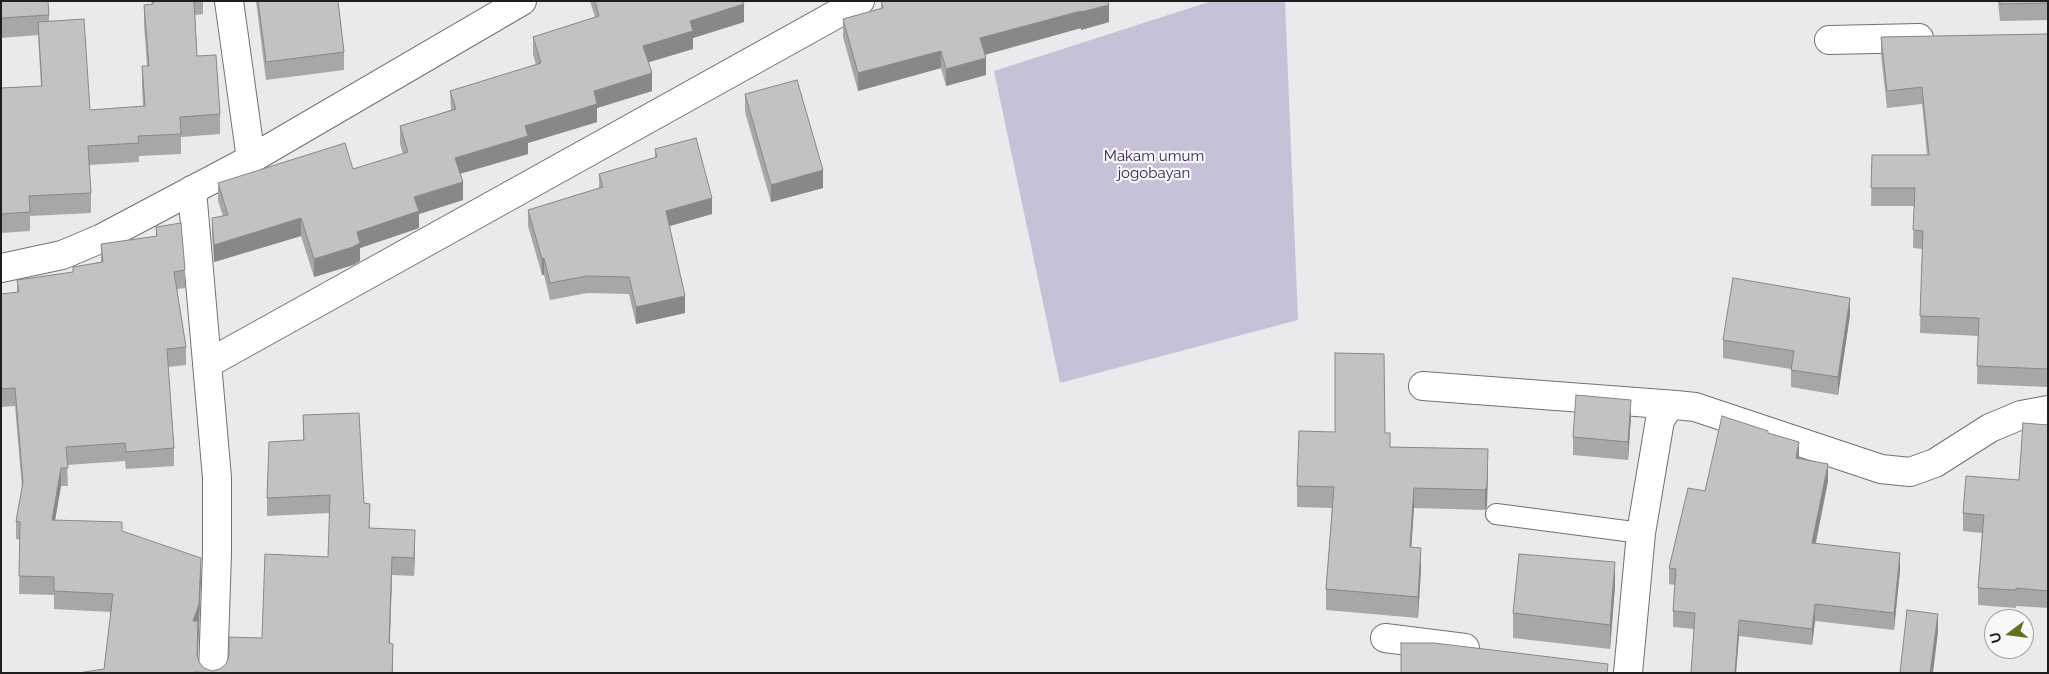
<!DOCTYPE html>
<style>
body{margin:0}
#map{position:relative;width:2049px;height:674px;overflow:hidden;background:#eaeaed;font-family:Raleway,sans-serif}
canvas{display:block}
.frame{position:absolute;inset:0;border:2px solid #1e1e1f;pointer-events:none}
.north{position:absolute;left:1984px;top:609px;width:50px;height:50px;box-sizing:border-box;background:#f8f7fa;border:1px solid #a1a0a2;border-radius:50%;rotate:255deg;font-size:14px;font-weight:700;line-height:20px;text-align:center;color:#1e1e1f}
.north::after{content:'';display:block;margin:auto;width:18px;height:22px;background:#63711c;clip-path:polygon(50% 0,100% 100%,50% 72%,0 100%)}
</style>
<div id="map">
<canvas width="2049" height="674"></canvas>
<div class="frame"></div>
<div class="north">U</div>
</div>
<script>
const g = document.querySelector('canvas').getContext('2d');
g.lineJoin = 'round';
function paint(path, color) { g.fillStyle = color; g.fill(path, 'evenodd'); }
const toPath = rows => new Path2D(rows.map(r => 'M' + r).join(''));
function strokePath(path, color, width, dash) { g.strokeStyle = color; g.lineWidth = width; g.lineCap = dash ? 'butt' : 'round'; g.setLineDash(dash || []); g.stroke(path); }
function write(font, color, halo, rows, align = 'center') {
  g.font = font + ' Raleway,sans-serif'; g.lineWidth = 4.5; g.setLineDash([]); g.textBaseline = 'middle'; g.strokeStyle = halo; g.fillStyle = color; for (const [text, x, y, turn = 0] of rows) {
    g.save(); g.translate(x, y); g.rotate((+turn || 0) * Math.PI / 180); g.textAlign = isNaN(turn) ? turn : align; if (halo) g.strokeText(text, 0, 0); g.fillText(text, 0, 0); g.restore();
  }
}
const green = toPath([
 [1212,1,1285,1,1298,320,1060,383,994,71]
]);
const service = toPath([
 [1496,514,1641,533]
]);
const minor = toPath([
 [229,1,251,159],
 [1829,40,1919,38],
 [192,190,217,478,217,554,213,673],
 [207,364,860,1],
 [1423,386,1676,405],
 [1385,638,1465,648],
 [1628,673,1641,533,1660,420,1668,408,1676,405,1695,407,1881,469,1910,472,1935,463,1990,428,2021,415,2048,410]
]);
const tertiary = toPath([
 [1,268,62,255,100,239,251,159,522,1]
]);
const wall = toPath([
 [1,1,49,15,49,21,90,110,143,106,142,86,142,66,147,66,144,24,144,5,152,4,151,1,203,1,203,14,195,15,197,56,220,114,220,134,181,137,181,154,139,156,139,162,89,165,91,193,91,213,30,216,30,231,1,233,1,88,41,86,38,35,1,38],
 [256,1,338,1,344,52,344,70,266,80],
 [590,1,743,1,744,22,693,38,693,49,648,62,652,91,597,108,597,122,528,143,528,154,460,174,463,200,419,214,419,228,360,248,360,261,353,265,314,277,301,236,214,262,212,236,212,218,223,216,218,201,218,183,353,169,403,154,400,144,400,126,451,110,450,91,536,65,533,54,533,37,595,17],
 [881,1,1108,1,1109,22,1081,30,1081,28,985,55,986,75,946,86,941,68,858,91,843,37,843,19,881,9],
 [1998,1,2048,1,2048,20,2000,21],
 [2048,34,2048,387,1977,384,1978,336,1920,333,1922,249,1913,248,1914,206,1871,206,1872,155,1927,155,1922,104,1887,108,1881,55,1881,37],
 [745,94,823,188,771,202,745,112],
 [655,149,712,214,670,226,685,313,636,324,629,294,587,293,550,300,544,275,542,275,528,226,528,210,599,188,599,174,655,158],
 [156,227,185,270,185,288,177,289,186,347,186,365,168,367,174,448,174,466,126,469,125,461,67,465,68,486,61,486,55,520,122,531,201,576,198,657,199,662,204,668,212,671,220,669,262,638,328,557,330,513,267,516,267,498,303,440,303,415,364,503,370,528,415,548,414,576,392,575,390,644,393,662,393,673,78,673,104,669,111,612,54,609,54,595,19,594,20,540,16,539,16,521,22,488,15,406,1,407,1,294,17,292,17,280,73,272,73,267,101,262,101,244,156,236],
 [1850,315,1838,395,1791,387,1791,369,1723,358,1723,340],
 [1631,417,1628,460,1573,455,1573,437],
 [2048,425,2048,608,2016,606,2016,608,1978,605,1978,588,1982,533,1963,531,1963,513,2019,480],
 [1385,433,1390,447,1488,449,1487,506,1485,510,1414,508,1411,548,1421,569,1418,618,1326,610,1326,589,1332,508,1297,507,1297,486],
 [1768,433,1828,481,1816,543,1900,570,1894,630,1815,621,1812,645,1739,636,1736,673,1691,673,1694,629,1673,627,1673,611,1675,585,1669,584,1669,568,1705,491],
 [1615,586,1610,649,1513,638,1513,613]
]);
const shadedWall = toPath([
 [744,4,744,22,693,38,693,49,643,64,643,46,690,21],
 [1109,5,1109,22,1081,30,1081,12],
 [1081,11,1081,28,980,56,980,38],
 [941,51,941,68,858,91,858,73],
 [986,58,986,75,946,86,946,69],
 [652,73,652,91,597,108,597,122,528,143,528,154,455,175,455,158,525,126,594,91],
 [823,170,823,188,771,202,771,185],
 [463,182,463,200,419,214,419,228,360,248,360,261,353,265,314,277,314,259,357,232,414,197],
 [712,198,712,214,666,227,666,211],
 [301,218,301,236,214,262,214,245],
 [544,258,544,275,542,275,542,259],
 [685,296,685,313,636,324,636,307],
 [1850,298,1850,315,1838,395,1838,377],
 [1631,400,1631,417,1628,460,1628,442],
 [1799,442,1799,458,1796,458],
 [1828,464,1828,481,1812,559,1812,543],
 [61,468,61,486,52,538,52,520],
 [1488,469,1487,506,1485,510,1485,490],
 [1414,488,1414,508,1410,568,1410,547],
 [415,530,415,548,414,576,414,558],
 [1421,548,1421,569,1418,618,1418,597],
 [1900,553,1900,570,1894,630,1894,613],
 [392,557,392,575,389,661,389,643],
 [201,558,201,576,197,673,197,655,193,621],
 [1615,562,1615,586,1610,649,1610,625],
 [1815,604,1815,621,1812,645,1812,629],
 [1938,614,1938,632,1933,673,1930,673],
 [1739,620,1739,636,1736,673,1735,673],
 [393,644,393,673,392,673]
]);
const building = toPath([
 [1,1,48,1,49,15,1,18,1,1],
 [153,1,194,1,197,56,216,55,220,114,180,117,181,134,138,136,139,143,88,146,91,193,29,196,30,212,1,214,1,88,42,86,38,22,84,19,90,110,145,106,142,66,149,66,144,5,153,4,153,1],
 [258,1,338,1,344,52,266,62,258,1],
 [595,1,743,1,744,4,690,21,693,31,643,46,652,73,594,91,597,104,525,126,528,136,455,158,463,182,414,197,419,211,357,232,360,243,353,247,314,259,301,218,214,245,212,218,228,215,218,183,345,143,353,169,408,152,400,126,456,109,450,91,541,63,533,37,599,16,595,1],
 [881,1,1108,1,1109,5,1081,12,1081,11,980,38,986,58,946,69,941,51,858,73,843,19,883,8,881,1],
 [2000,1,2048,1,2048,3,2000,4,2000,1],
 [2048,34,2048,369,1977,366,1979,318,1920,316,1923,231,1913,230,1915,188,1871,188,1872,155,1929,155,1922,87,1887,91,1881,37,2048,34],
 [797,80,823,170,771,185,745,94,797,80],
 [696,138,712,198,666,211,685,296,636,307,629,277,587,276,550,283,544,258,542,259,528,210,603,187,599,174,657,157,655,149,696,138],
 [181,223,185,270,174,272,186,347,167,349,174,448,126,452,125,443,66,447,68,468,61,468,52,520,122,522,122,531,201,558,199,604,193,621,198,621,197,655,199,662,204,668,212,671,220,669,226,664,229,656,229,637,262,638,265,554,328,557,330,495,267,498,269,442,304,440,303,415,359,413,364,503,370,504,369,528,415,530,414,558,392,557,389,643,393,644,392,673,222,673,194,672,194,673,78,673,104,669,113,594,54,591,54,577,19,576,20,522,16,521,23,482,15,388,1,389,1,294,19,292,17,280,73,272,73,267,103,262,101,244,157,236,156,227,181,223],
 [1733,278,1850,298,1838,377,1791,370,1794,351,1723,340,1733,278],
 [1335,353,1384,354,1385,433,1390,433,1390,447,1488,449,1487,486,1485,490,1414,488,1410,547,1421,548,1418,597,1326,589,1334,487,1297,486,1299,431,1335,432,1335,353],
 [1576,395,1631,400,1628,442,1573,437,1576,395],
 [1722,416,1768,431,1768,433,1799,442,1796,458,1828,464,1812,543,1900,553,1894,613,1815,604,1812,629,1739,620,1735,673,1691,673,1695,613,1673,611,1676,569,1669,568,1688,488,1705,491,1722,416],
 [2023,423,2048,425,2048,591,2016,588,2016,590,1978,588,1984,515,1963,513,1966,476,2019,480,2023,423],
 [1519,554,1615,562,1610,625,1513,613,1519,554],
 [1907,610,1938,614,1930,673,1900,673,1907,610],
 [1401,643,1434,643,1608,664,1607,673,1401,673,1401,643]
]);
const parkNames = [
 ["Makam umum",1154,156],
 ["jogobayan",1154,173]
];
paint(green, '#c7c1d8');
strokePath(service, '#717073', 22);
strokePath(minor, '#717073', 30);
strokePath(tertiary, '#717073', 30);
strokePath(service, '#fff', 20);
strokePath(minor, '#fff', 28);
strokePath(tertiary, '#fff', 28);
paint(wall, '#a7a7a9');
paint(shadedWall, '#88888a');
paint(building, '#c2c2c5');
strokePath(building, '#88888a', 1);
write('15px', '#352453', '#f8f7fa', parkNames);
</script>
